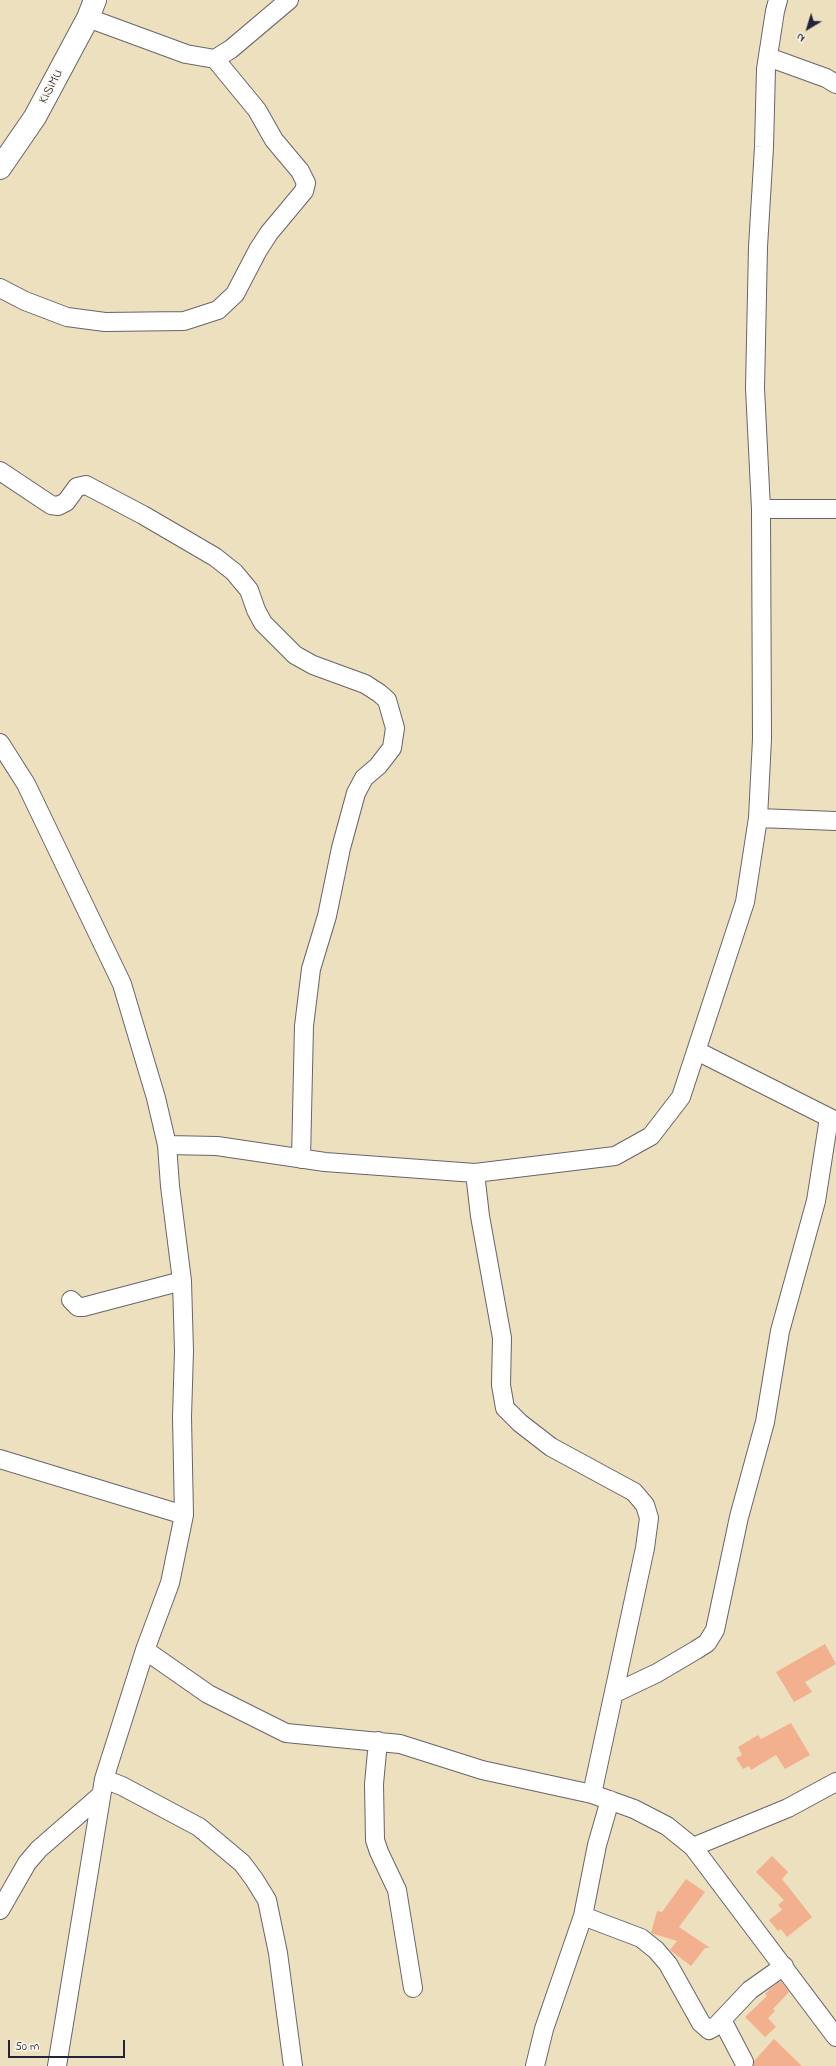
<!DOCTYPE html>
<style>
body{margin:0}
#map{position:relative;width:836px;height:2066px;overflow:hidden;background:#ede0be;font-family:"Indie Flower",sans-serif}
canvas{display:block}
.north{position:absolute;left:788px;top:8px;width:40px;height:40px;-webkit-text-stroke:3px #fbf7ec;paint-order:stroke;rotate:218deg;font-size:11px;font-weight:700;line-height:16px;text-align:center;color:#22223b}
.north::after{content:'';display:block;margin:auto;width:14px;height:18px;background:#22223b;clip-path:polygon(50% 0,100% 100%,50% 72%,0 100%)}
.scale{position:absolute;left:8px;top:2040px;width:117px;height:18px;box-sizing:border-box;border:2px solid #22223b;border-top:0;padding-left:5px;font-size:12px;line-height:14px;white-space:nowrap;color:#22223b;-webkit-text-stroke:3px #fbf7ec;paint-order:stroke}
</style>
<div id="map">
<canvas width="836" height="2066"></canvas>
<div class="north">N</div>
<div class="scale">50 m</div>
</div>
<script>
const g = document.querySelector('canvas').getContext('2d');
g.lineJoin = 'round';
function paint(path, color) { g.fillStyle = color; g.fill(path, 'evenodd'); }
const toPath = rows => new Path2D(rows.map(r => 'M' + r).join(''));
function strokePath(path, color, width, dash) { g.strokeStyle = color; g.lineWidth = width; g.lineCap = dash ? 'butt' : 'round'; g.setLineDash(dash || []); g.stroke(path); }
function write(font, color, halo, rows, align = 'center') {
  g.font = font + ' "Indie Flower",sans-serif'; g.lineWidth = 3; g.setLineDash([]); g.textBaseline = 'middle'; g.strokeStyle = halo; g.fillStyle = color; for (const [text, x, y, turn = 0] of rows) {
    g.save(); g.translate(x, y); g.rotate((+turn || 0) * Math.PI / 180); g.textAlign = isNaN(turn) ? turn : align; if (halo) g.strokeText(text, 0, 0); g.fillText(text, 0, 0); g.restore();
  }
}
const building = toPath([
 [825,1644,836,1664,805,1682,812,1692,794,1702,776,1672],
 [791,1723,810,1755,785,1769,776,1755,751,1770,749,1766,743,1769,736,1758,742,1755,738,1747,758,1735,761,1739],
 [772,1856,788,1872,782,1879,812,1917,787,1937,781,1929,778,1931,769,1920,782,1910,778,1905,784,1900,756,1872],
 [686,1879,705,1892,679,1927,710,1948,705,1948,691,1966,670,1950,677,1941,651,1933,657,1911,662,1912],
 [781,1981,789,1992,773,2009,775,2011,768,2018,776,2027,765,2037,745,2017,767,1996,765,1994,770,1989],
 [774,2039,802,2066,753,2066,754,2061]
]);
const minor = toPath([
 [88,18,186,54,215,59,231,49,289,0],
 [768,57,826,78,836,84],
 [0,288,25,301,67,317,105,322,184,321,218,310,235,294,258,250,269,233,304,191,306,183,300,171,274,140,257,110,215,59],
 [0,471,51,505,58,506,66,502,77,487,86,485,143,515,215,557,234,572,249,590,256,610,263,623,295,655,313,665,365,684,379,693,387,700,395,728,392,748,378,766,364,778,356,793,341,848,327,916,311,969,304,1026,301,1159],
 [761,509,836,509],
 [0,743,26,784,122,984,156,1098,167,1145,170,1186,182,1281,184,1351,182,1417,184,1515,170,1583,145,1650,104,1779,57,2066],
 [758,818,836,821],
 [697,1051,836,1121],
 [167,1145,217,1146,325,1162,475,1173,615,1156,651,1136,681,1097,745,902,758,818,762,739,761,509,755,388,758,247,764,147,766,69,775,11,778,0],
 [475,1173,480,1216,502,1338,501,1385,505,1408,520,1423,551,1447,634,1492,645,1505,649,1518,645,1548,592,1794],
 [71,1300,78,1307,83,1307,182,1281],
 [0,1459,184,1515],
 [145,1650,208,1694,286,1733,400,1744,482,1770,592,1794,634,1809,667,1826,693,1847,836,2037],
 [615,1693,657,1673,696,1650,707,1643,715,1630,739,1517,765,1422,780,1331,816,1201,829,1118],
 [378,1741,374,1784,375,1840,379,1852,397,1890,413,1988],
 [104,1779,122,1786,199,1827,242,1863,254,1879,267,1900,278,1953,293,2066],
 [693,1847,788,1808,836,1782],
 [0,1910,27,1863,39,1849,101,1795],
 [583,1916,641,1938,656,1950,668,1964,701,2023,709,2030,716,2026,750,1990,784,1966],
 [722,2020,744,2062],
 [535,2066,544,2029,583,1916,597,1845,610,1800]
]);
const tertiary = toPath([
 [0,168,35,117,88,18,95,0]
]);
const streetNames = [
 ["KISIMU",52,87,-62]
];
paint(building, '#f2b08e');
strokePath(minor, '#696469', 20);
strokePath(tertiary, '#696469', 24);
strokePath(minor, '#fff', 18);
strokePath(tertiary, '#fff', 22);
write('13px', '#22223b', '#fbf7ec', streetNames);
</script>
